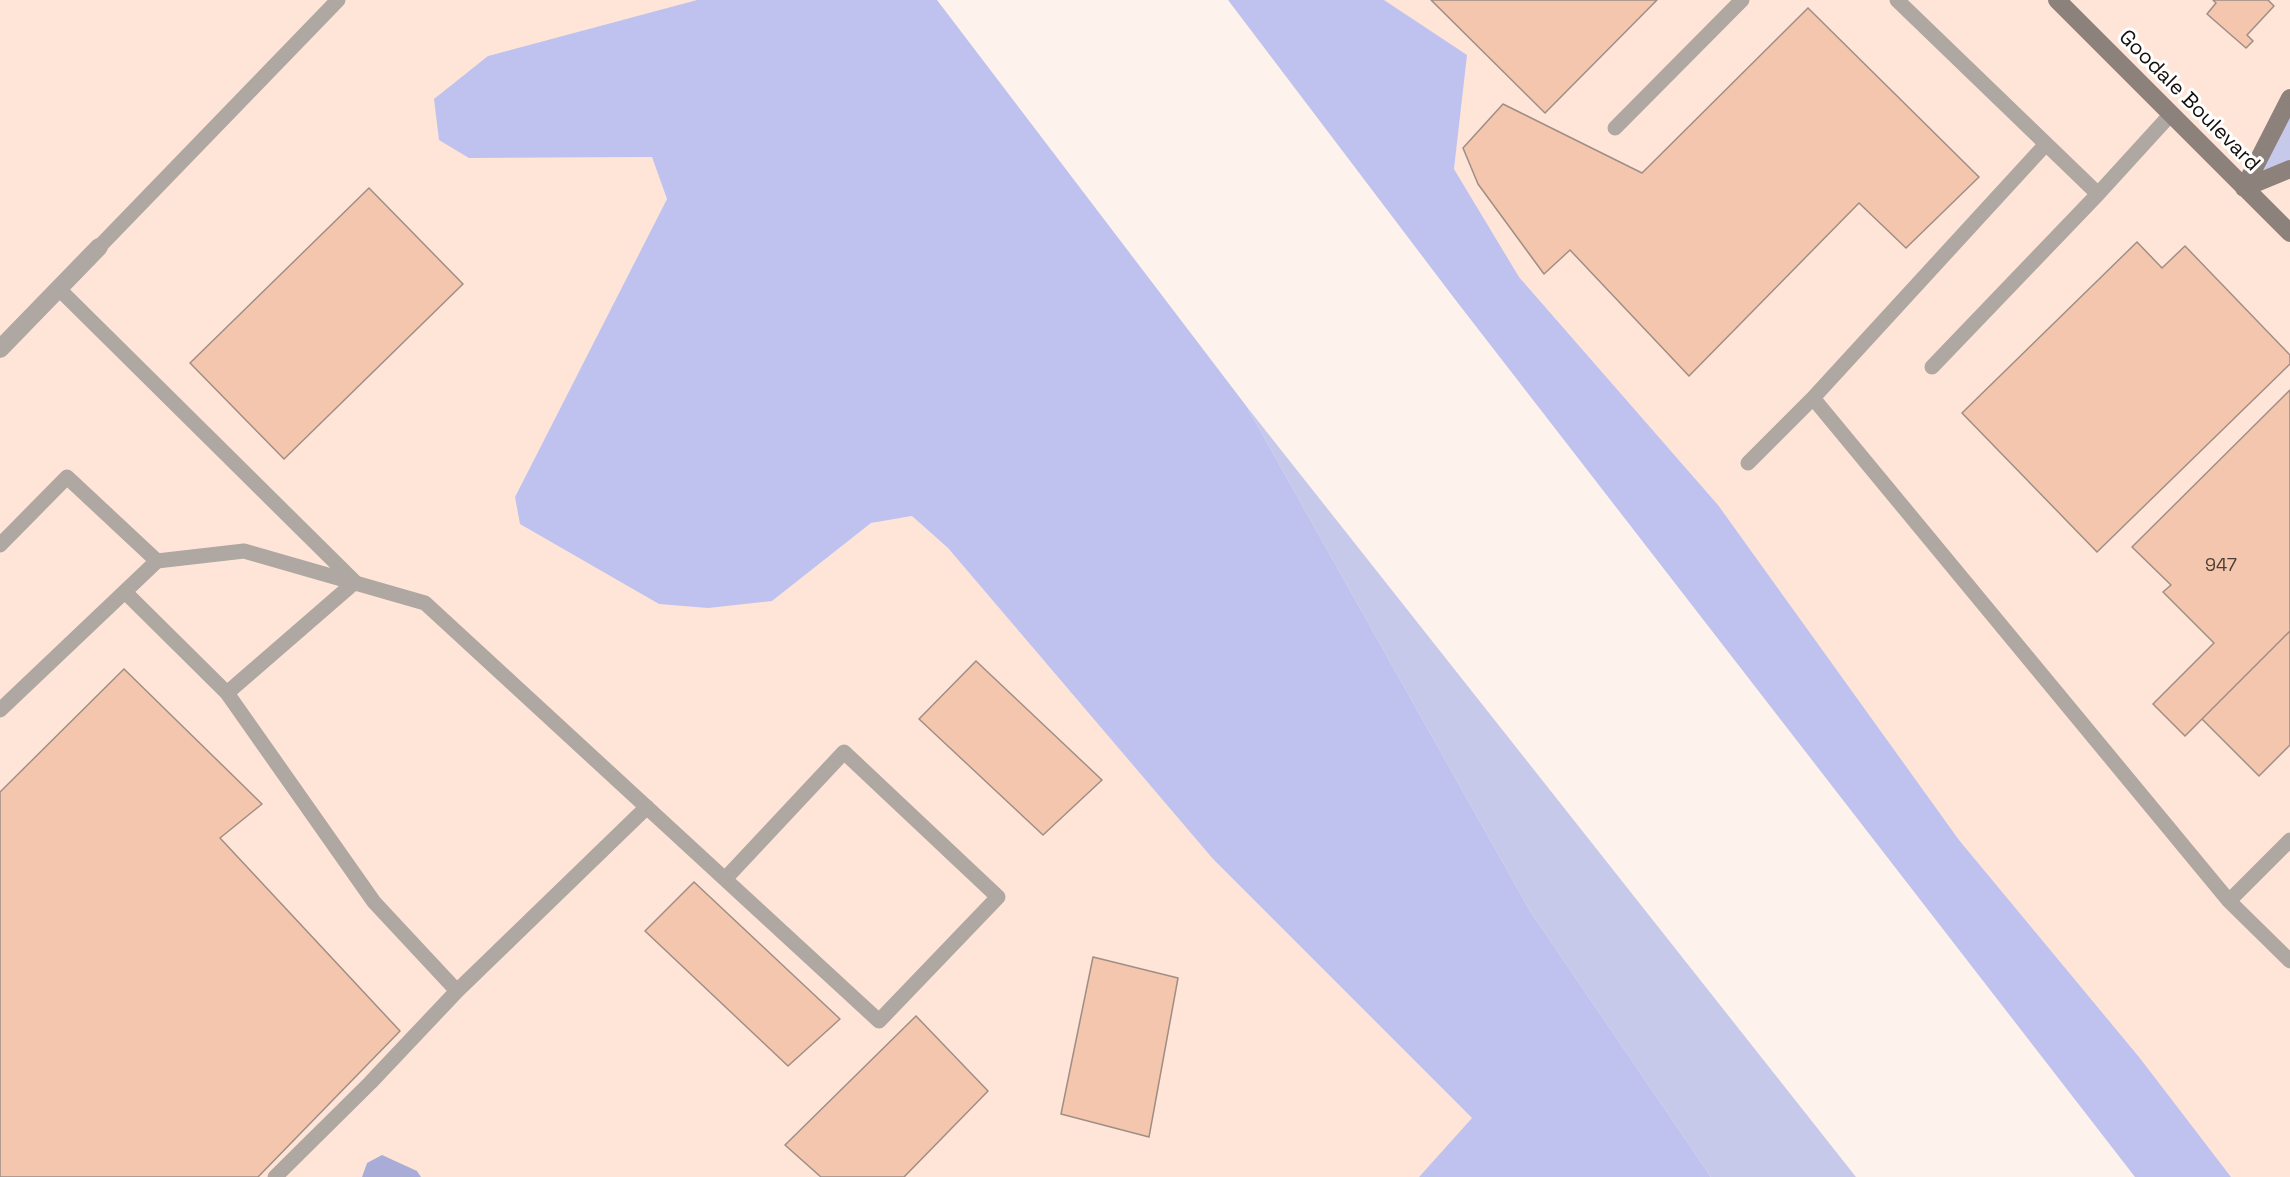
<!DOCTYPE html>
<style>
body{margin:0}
canvas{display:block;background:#fdf2ec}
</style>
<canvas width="2290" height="1177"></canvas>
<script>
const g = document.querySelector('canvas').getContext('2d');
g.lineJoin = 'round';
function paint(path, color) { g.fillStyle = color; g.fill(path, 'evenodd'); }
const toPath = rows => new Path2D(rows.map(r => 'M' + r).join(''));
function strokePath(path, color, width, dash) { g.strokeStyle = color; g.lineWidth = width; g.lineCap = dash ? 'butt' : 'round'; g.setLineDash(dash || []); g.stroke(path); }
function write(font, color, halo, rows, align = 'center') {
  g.font = font + ' "Space Grotesk",sans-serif'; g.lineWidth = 6; g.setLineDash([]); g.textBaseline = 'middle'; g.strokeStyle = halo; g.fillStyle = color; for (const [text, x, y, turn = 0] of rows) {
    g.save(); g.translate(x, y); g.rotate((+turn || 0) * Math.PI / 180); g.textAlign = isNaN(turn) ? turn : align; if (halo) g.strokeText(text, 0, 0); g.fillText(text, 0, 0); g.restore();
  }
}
const built = toPath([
 [0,0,697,0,488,56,469,158,652,157,667,199,515,497,595,566,659,604,772,601,871,523,912,516,948,548,1213,859,1472,1118,1419,1177,421,1177,417,1171,367,1163,362,1177,0,1177],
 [1384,0,2290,0,2290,1177,2231,1177,2139,1057,1959,840,1718,505,1519,277,1454,169,1466,55]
]);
const green = toPath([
 [2290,98,2290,169,2244,188],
 [1247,407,1856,1177,1711,1177,1530,911]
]);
const forest = toPath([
 [697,0,937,0,1247,407,1530,911,1711,1177,1419,1177,1472,1118,1213,859,948,548,912,516,871,523,772,601,708,608,659,604,520,524,515,497,667,199,652,157,469,158,439,140,434,99,488,56],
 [1228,0,1384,0,1467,55,1454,169,1519,277,1718,505,1959,840,2139,1057,2231,1177,2135,1177,1454,298]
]);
const water = toPath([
 [382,1155,417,1171,421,1177,362,1177,367,1163]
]);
const building = toPath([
 [1431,0,1657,0,1545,113,1431,0],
 [2213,0,2268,0,2274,6,2247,35,2253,41,2246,48,2207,14,2216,3,2213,0],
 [1808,8,1979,177,1906,248,1859,203,1689,376,1570,250,1544,274,1478,184,1463,148,1503,104,1642,173,1808,8],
 [369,188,463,284,284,459,190,363,369,188],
 [2137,242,2162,268,2185,246,2290,355,2290,364,2097,552,1962,413,2137,242],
 [2290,390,2290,631,2185,736,2153,704,2214,643,2163,592,2171,585,2132,547,2290,390],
 [2290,631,2290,745,2259,776,2202,719,2290,631],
 [976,661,1102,780,1043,835,919,719,976,661],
 [124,669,262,804,220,838,400,1031,258,1177,0,1177,0,792,124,669],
 [694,882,840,1019,788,1066,645,931,694,882],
 [1093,957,1178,978,1149,1137,1061,1114,1093,957],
 [916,1016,988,1091,904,1177,821,1177,785,1145,916,1016]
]);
const service = toPath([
 [1897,0,2098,194,1932,367],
 [1615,128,1742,0],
 [2046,144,1813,398,2229,901,2290,840],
 [2098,194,2171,114],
 [99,247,338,0],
 [58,288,355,582,227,693,125,592],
 [1748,463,1813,398],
 [0,545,67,477,157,561,0,710],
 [157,561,244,551,425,603,879,1021,998,897,844,752,725,879],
 [227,693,374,902,457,991,370,1083,275,1177],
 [2229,901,2290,961],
 [457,991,647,807]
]);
const minor = toPath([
 [0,349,99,247]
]);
const secondary = toPath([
 [2057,0,2290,233],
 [2244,188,2290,98],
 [2244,188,2290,169]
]);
const numberNames = [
 ["947",2221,566]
];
const streetNames = [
 ["Goodale Boulevard",2189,101,45]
];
paint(built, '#ffe5d7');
paint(green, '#c7c9ea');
paint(forest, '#bfc2ee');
paint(water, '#a9acd7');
paint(building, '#f3c6ad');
strokePath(building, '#9f8e85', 1.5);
strokePath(service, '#aea7a2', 15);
strokePath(minor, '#aea7a2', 18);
strokePath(secondary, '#8c817b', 18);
write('18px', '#4c3e34', null, numberNames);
write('21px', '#15100c', '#fff', streetNames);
</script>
